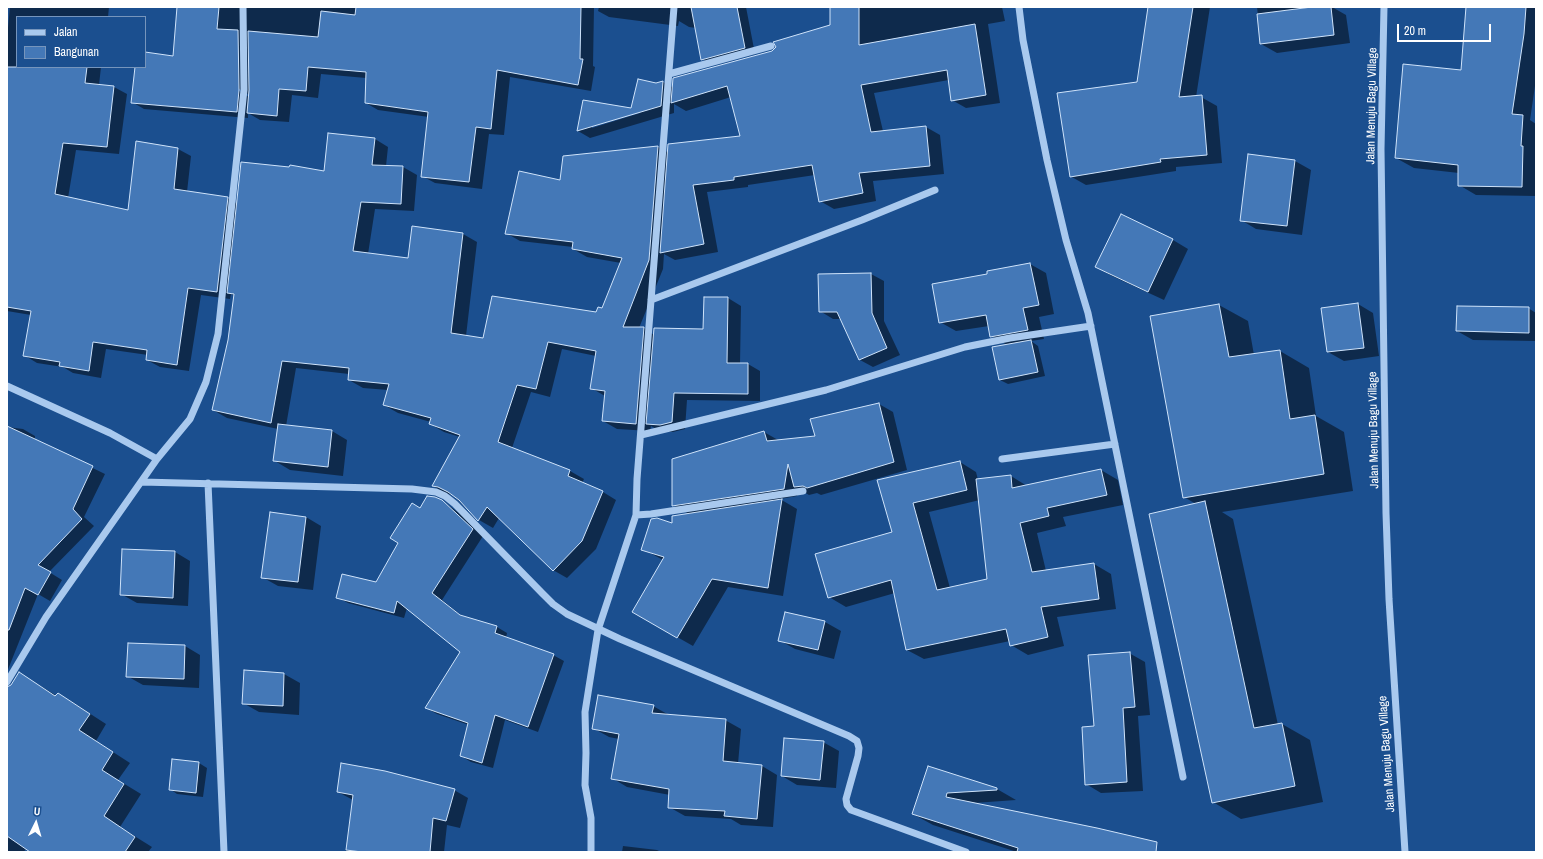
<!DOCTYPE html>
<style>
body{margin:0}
#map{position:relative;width:1543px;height:859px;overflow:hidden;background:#1b4f8f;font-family:"Archivo Narrow",sans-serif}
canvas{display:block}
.frame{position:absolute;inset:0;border:8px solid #fff;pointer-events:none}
.legend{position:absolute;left:16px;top:16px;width:130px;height:52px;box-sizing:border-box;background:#1b4f8f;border:1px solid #7695bc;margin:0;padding:5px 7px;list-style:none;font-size:12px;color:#fff}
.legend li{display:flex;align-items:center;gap:8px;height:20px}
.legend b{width:20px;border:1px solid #7695bc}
.north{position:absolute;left:16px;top:803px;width:40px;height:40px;-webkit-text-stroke:3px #1b4f8f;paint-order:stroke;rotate:5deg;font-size:11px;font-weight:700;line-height:16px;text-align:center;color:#fff}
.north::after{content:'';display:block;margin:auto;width:14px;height:18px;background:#fff;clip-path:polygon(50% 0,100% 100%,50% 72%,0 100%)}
.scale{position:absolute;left:1397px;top:24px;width:94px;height:18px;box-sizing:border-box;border:2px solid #fff;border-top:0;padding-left:5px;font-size:12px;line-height:14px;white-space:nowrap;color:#fff;-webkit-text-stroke:3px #1b4f8f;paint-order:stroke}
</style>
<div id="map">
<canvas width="1543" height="859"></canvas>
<div class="frame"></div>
<ul class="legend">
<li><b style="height:5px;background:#a9c9ee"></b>Jalan</li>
<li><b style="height:11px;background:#4478b7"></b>Bangunan</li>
</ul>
<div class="north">U</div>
<div class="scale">20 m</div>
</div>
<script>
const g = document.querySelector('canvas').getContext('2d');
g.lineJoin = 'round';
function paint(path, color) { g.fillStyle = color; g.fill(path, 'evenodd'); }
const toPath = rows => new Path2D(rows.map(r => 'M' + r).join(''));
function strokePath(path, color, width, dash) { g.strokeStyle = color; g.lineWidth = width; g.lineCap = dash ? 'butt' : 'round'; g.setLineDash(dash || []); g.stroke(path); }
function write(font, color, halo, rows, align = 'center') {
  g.font = font + ' "Archivo Narrow",sans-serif'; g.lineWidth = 3; g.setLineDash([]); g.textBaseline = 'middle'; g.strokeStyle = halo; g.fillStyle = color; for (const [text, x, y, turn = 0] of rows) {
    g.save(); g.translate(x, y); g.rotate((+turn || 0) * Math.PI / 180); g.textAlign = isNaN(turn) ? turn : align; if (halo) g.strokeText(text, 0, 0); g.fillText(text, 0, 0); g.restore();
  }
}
const shadow = toPath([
 [10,7,109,7,108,17,17,17,17,67,101,67,99,85,114,87,127,94,119,154,76,150,68,198,129,211,136,142,178,149,191,156,187,192,227,198,238,204,324,172,375,139,388,147,386,166,403,167,417,175,414,211,375,209,368,254,409,259,413,227,463,234,477,242,466,336,484,339,597,313,603,310,621,263,587,257,573,249,573,247,520,241,506,233,561,181,658,147,669,153,741,137,731,97,686,111,674,104,674,113,590,138,578,131,584,101,632,109,656,84,663,82,674,88,773,52,831,26,830,7,1002,7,1005,21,988,24,1000,103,966,108,952,100,949,80,874,93,883,131,926,127,940,135,944,174,873,181,876,201,834,209,820,201,815,175,748,185,748,187,707,192,718,252,675,260,664,254,663,269,639,328,644,328,654,335,704,330,704,298,728,298,741,306,740,364,748,364,760,371,760,401,687,400,685,429,673,432,660,431,651,426,650,431,617,429,603,421,605,396,591,388,596,356,562,349,550,397,531,392,512,448,570,471,584,479,582,483,603,492,616,500,596,549,567,578,553,570,499,518,493,528,479,520,453,495,447,494,433,486,460,437,444,432,430,424,431,422,398,413,384,405,388,390,363,388,349,380,349,374,296,368,286,426,332,431,347,440,343,476,290,470,275,461,278,429,227,418,213,410,229,340,235,296,231,294,230,299,201,295,189,371,160,367,147,360,148,355,106,349,101,378,73,373,63,367,37,363,24,355,31,315,7,311,7,38],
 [640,111,640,113,592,128,592,126],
 [178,7,594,7,593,66,595,67,591,91,510,77,504,135,489,134,482,189,435,183,422,176,429,117,378,110,366,103,366,78,321,74,318,98,292,95,289,122,260,120,248,113,248,118,144,109,132,102,136,67,145,67,145,53,174,57],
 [235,86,249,95,249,97,234,88],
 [599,7,746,7,755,54,712,65,702,59,696,28,689,27,679,21,678,26,609,17,598,11],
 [1149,7,1210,7,1196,97,1201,97,1217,106,1222,163,1176,167,1176,171,1086,185,1070,176,1138,83],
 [1257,7,1332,7,1346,15,1350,43,1277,53,1261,44],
 [1467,7,1536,7,1536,79,1530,120,1536,124,1536,196,1476,195,1459,185,1459,173,1414,168,1396,158,1462,71],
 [1249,155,1295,161,1311,170,1302,235,1256,229,1241,220],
 [1121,216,1173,240,1188,249,1164,300,1112,276,1096,267],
 [1030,264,1046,273,1054,314,1039,317,1044,339,1031,341,1038,346,1045,376,1008,384,1000,380,1007,345,991,336,989,326,956,331,940,322,988,275],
 [871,274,884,281,884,321,900,355,873,367,860,360,842,319,833,319,820,311],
 [1358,304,1373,313,1379,356,1344,361,1328,352],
 [1219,305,1248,321,1254,355,1280,351,1309,368,1316,416,1344,432,1353,491,1222,512,1233,519,1278,725,1282,724,1310,740,1323,802,1241,819,1213,802,1196,504,1184,497],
 [1528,308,1536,313,1536,341,1473,340,1457,331],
 [879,404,893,412,907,470,821,495,817,493,809,495,799,489,797,496,780,499,797,509,783,596,728,587,693,646,633,612,663,560,643,549,673,524,689,514,673,505,764,432,778,440,816,436],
 [7,427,23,429,35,436,35,440,105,474,84,517,94,526,49,572,62,580,50,601,38,594,7,672],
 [960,462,976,472,978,480,1011,476,1027,486,1101,470,1118,480,1123,505,1063,517,1066,526,1037,533,1046,571,1094,564,1111,574,1116,609,1057,617,1064,646,1028,655,1011,645,1010,641,924,659,907,650,895,593,846,607,829,597,893,533,879,481],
 [980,500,988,580,950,588,929,512],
 [442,501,462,515,483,536,442,600,464,618,497,627,507,633,506,638,553,655,564,661,538,732,505,720,493,768,471,762,461,756,469,725,437,714,426,708,461,652,407,608,404,618,348,603,337,597,377,583,420,509],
 [306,517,321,526,313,590,278,586,262,577],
 [175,552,190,561,188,606,137,603,121,594],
 [786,613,825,622,841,631,834,659,795,649,779,640],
 [185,646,200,655,199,688,143,685,127,676],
 [1129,653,1145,662,1150,715,1138,716,1143,791,1101,793,1086,784,1095,727],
 [245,671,284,674,300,683,299,715,259,712,243,703],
 [27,678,57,696,58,694,75,704,106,724,96,741,130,763,118,780,141,794,120,827,152,847,148,852,32,852,26,848,24,852,7,852,7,709],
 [653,706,669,715,725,720,741,729,738,764,762,766,777,775,773,827,741,825,731,819,685,816,669,807,670,795,627,787,612,778,619,739,609,737,593,728],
 [823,742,839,751,836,788,797,785,782,776],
 [173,761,199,763,207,768,203,797,177,794,170,789],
 [928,767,997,789,1016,800,974,803,1141,852,1017,852,933,825,913,814],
 [454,790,468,798,460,828,447,825,444,852,346,852,353,800,338,792],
 [623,846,657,850,661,852,622,852]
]);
const building = toPath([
 [177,7,219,7,217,29,238,30,239,90,237,112,131,103,135,67,145,67,145,52,173,56,177,7],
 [356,7,581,7,580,59,583,59,578,85,497,70,491,129,476,127,469,182,421,177,428,112,365,103,366,72,308,67,306,91,279,89,277,116,247,113,249,90,248,31,318,37,321,11,355,15,356,7],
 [691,7,737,7,745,48,701,60,691,7],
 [830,7,859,7,859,45,975,24,986,95,951,101,947,70,861,85,871,132,926,126,930,166,859,173,863,193,819,202,812,165,734,177,734,180,693,185,704,244,660,253,668,144,740,136,727,86,671,103,673,78,772,51,776,47,773,42,830,25,830,7],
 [1148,7,1193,7,1179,97,1202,95,1207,155,1160,159,1161,162,1070,177,1057,93,1137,82,1148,7],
 [1312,7,1331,7,1334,35,1260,44,1257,14,1312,7],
 [1466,7,1526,7,1524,34,1512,114,1523,115,1521,146,1523,146,1522,187,1458,186,1458,165,1395,158,1403,64,1461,70,1466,7],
 [7,67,87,67,85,83,114,86,107,147,63,143,55,194,128,210,136,141,178,148,174,189,228,197,217,292,188,288,177,365,146,360,147,350,93,342,89,371,59,366,60,362,23,356,31,311,7,307,7,67],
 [638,79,656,83,663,81,661,106,577,131,583,100,631,108,638,79],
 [328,133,375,138,372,165,403,166,401,204,361,202,353,251,408,258,412,226,463,233,451,333,483,338,492,296,596,312,598,307,602,308,622,258,572,249,573,242,505,234,519,171,560,180,563,156,658,146,649,260,623,327,644,327,636,424,602,421,605,391,590,389,596,351,548,342,536,389,517,385,498,442,570,470,568,476,603,491,582,541,553,571,487,507,478,521,459,500,448,492,438,487,432,486,460,435,429,424,431,418,383,405,389,384,348,380,349,368,282,361,271,423,212,410,228,340,234,294,227,293,241,162,289,167,290,165,324,171,328,133],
 [1248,154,1295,160,1287,226,1240,221,1248,154],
 [1121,214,1173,239,1148,292,1095,267,1121,214],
 [1030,263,1039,305,1023,308,1028,330,990,337,986,315,939,323,932,284,987,274,987,271,1030,263],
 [871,273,872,313,887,348,859,360,837,312,819,312,818,274,871,273],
 [704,297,728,297,727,363,748,363,748,394,674,393,672,422,660,425,646,424,654,328,703,329,704,297],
 [1358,303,1364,348,1327,352,1321,308,1358,303],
 [1219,304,1229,357,1280,350,1290,419,1315,415,1324,474,1183,498,1150,316,1219,304],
 [1457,306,1529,307,1529,333,1456,331,1457,306],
 [1031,340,1038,372,999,380,992,347,1031,340],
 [879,403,894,462,807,488,803,486,794,487,788,464,784,489,672,506,672,459,764,431,767,441,815,436,810,419,879,403],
 [278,424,332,430,328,467,273,461,278,424],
 [7,426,93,466,73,509,82,519,38,565,51,572,38,595,25,588,9,630,7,630,7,426],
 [960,461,967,490,913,503,937,590,987,579,976,479,1011,475,1012,488,1101,469,1107,495,1047,508,1049,516,1020,523,1032,572,1094,563,1099,599,1041,607,1048,637,1010,646,1006,629,906,650,891,580,828,598,815,554,892,532,877,480,960,461],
 [427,496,435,497,442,500,473,529,432,593,460,615,497,626,495,633,554,654,528,727,495,715,482,763,460,756,468,723,425,708,460,652,397,601,394,613,336,598,342,574,376,582,398,543,390,538,412,503,420,508,427,496],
 [782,499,768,588,712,579,677,638,632,612,664,557,641,550,651,519,657,518,672,523,672,516,782,499],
 [1205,501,1254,728,1282,723,1295,786,1212,803,1149,514,1205,501],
 [270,512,306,517,298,582,261,578,270,512],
 [122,549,175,551,173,598,120,595,122,549],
 [785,612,825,621,818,650,778,641,785,612],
 [128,643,185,645,184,679,126,677,128,643],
 [1130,652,1135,707,1123,708,1127,782,1085,785,1082,727,1094,726,1088,655,1130,652],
 [244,670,284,673,283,706,242,704,244,670],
 [19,672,55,696,58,693,90,714,79,730,113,752,102,770,124,784,104,816,135,837,125,852,30,852,7,836,7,687,11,685,19,672],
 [598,695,654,705,652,713,726,719,723,761,762,765,757,819,724,816,725,811,668,808,669,789,611,779,619,734,592,729,598,695],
 [784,738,824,741,820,780,781,776,784,738],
 [172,759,199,762,196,793,169,790,172,759],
 [341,763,385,771,455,789,446,821,433,818,430,852,362,852,346,850,353,795,337,792,341,763],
 [928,766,997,788,997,790,947,793,946,797,1097,828,1157,842,1156,852,1017,852,1018,848,912,814,928,766]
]);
const minor = toPath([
 [674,7,637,479,636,515,651,514,803,491],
 [1019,7,1023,40,1047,160,1066,240,1088,313,1183,777],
 [1384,7,1381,149,1386,513,1389,599,1405,852],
 [669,74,771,46],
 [651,300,862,220,935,190],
 [7,386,110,433,157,459],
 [641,435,826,390,965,347,1010,338,1091,326],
 [1002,459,1115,444],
 [142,482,412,489,436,492,445,496,455,504,541,592,553,604,567,614,620,639,849,736,857,741,859,748,858,756,846,799,847,805,851,810,966,852],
 [208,483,224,852],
 [7,682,46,617,157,459,190,419,206,382,218,334,244,90,243,7],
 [591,852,591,818,585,785,586,753,585,712,598,630,636,515]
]);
const streetNames = [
 ["Jalan Menuju Bagu Village",1372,106,-89],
 ["Jalan Menuju Bagu Village",1374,430,-91],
 ["Jalan Menuju Bagu Village",1387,754,-94]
];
paint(shadow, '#0007');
paint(building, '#4478b7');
strokePath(building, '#cfe3fa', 1);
strokePath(minor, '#a9c9ee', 7);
write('12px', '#fff', '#1b4f8f', streetNames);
</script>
